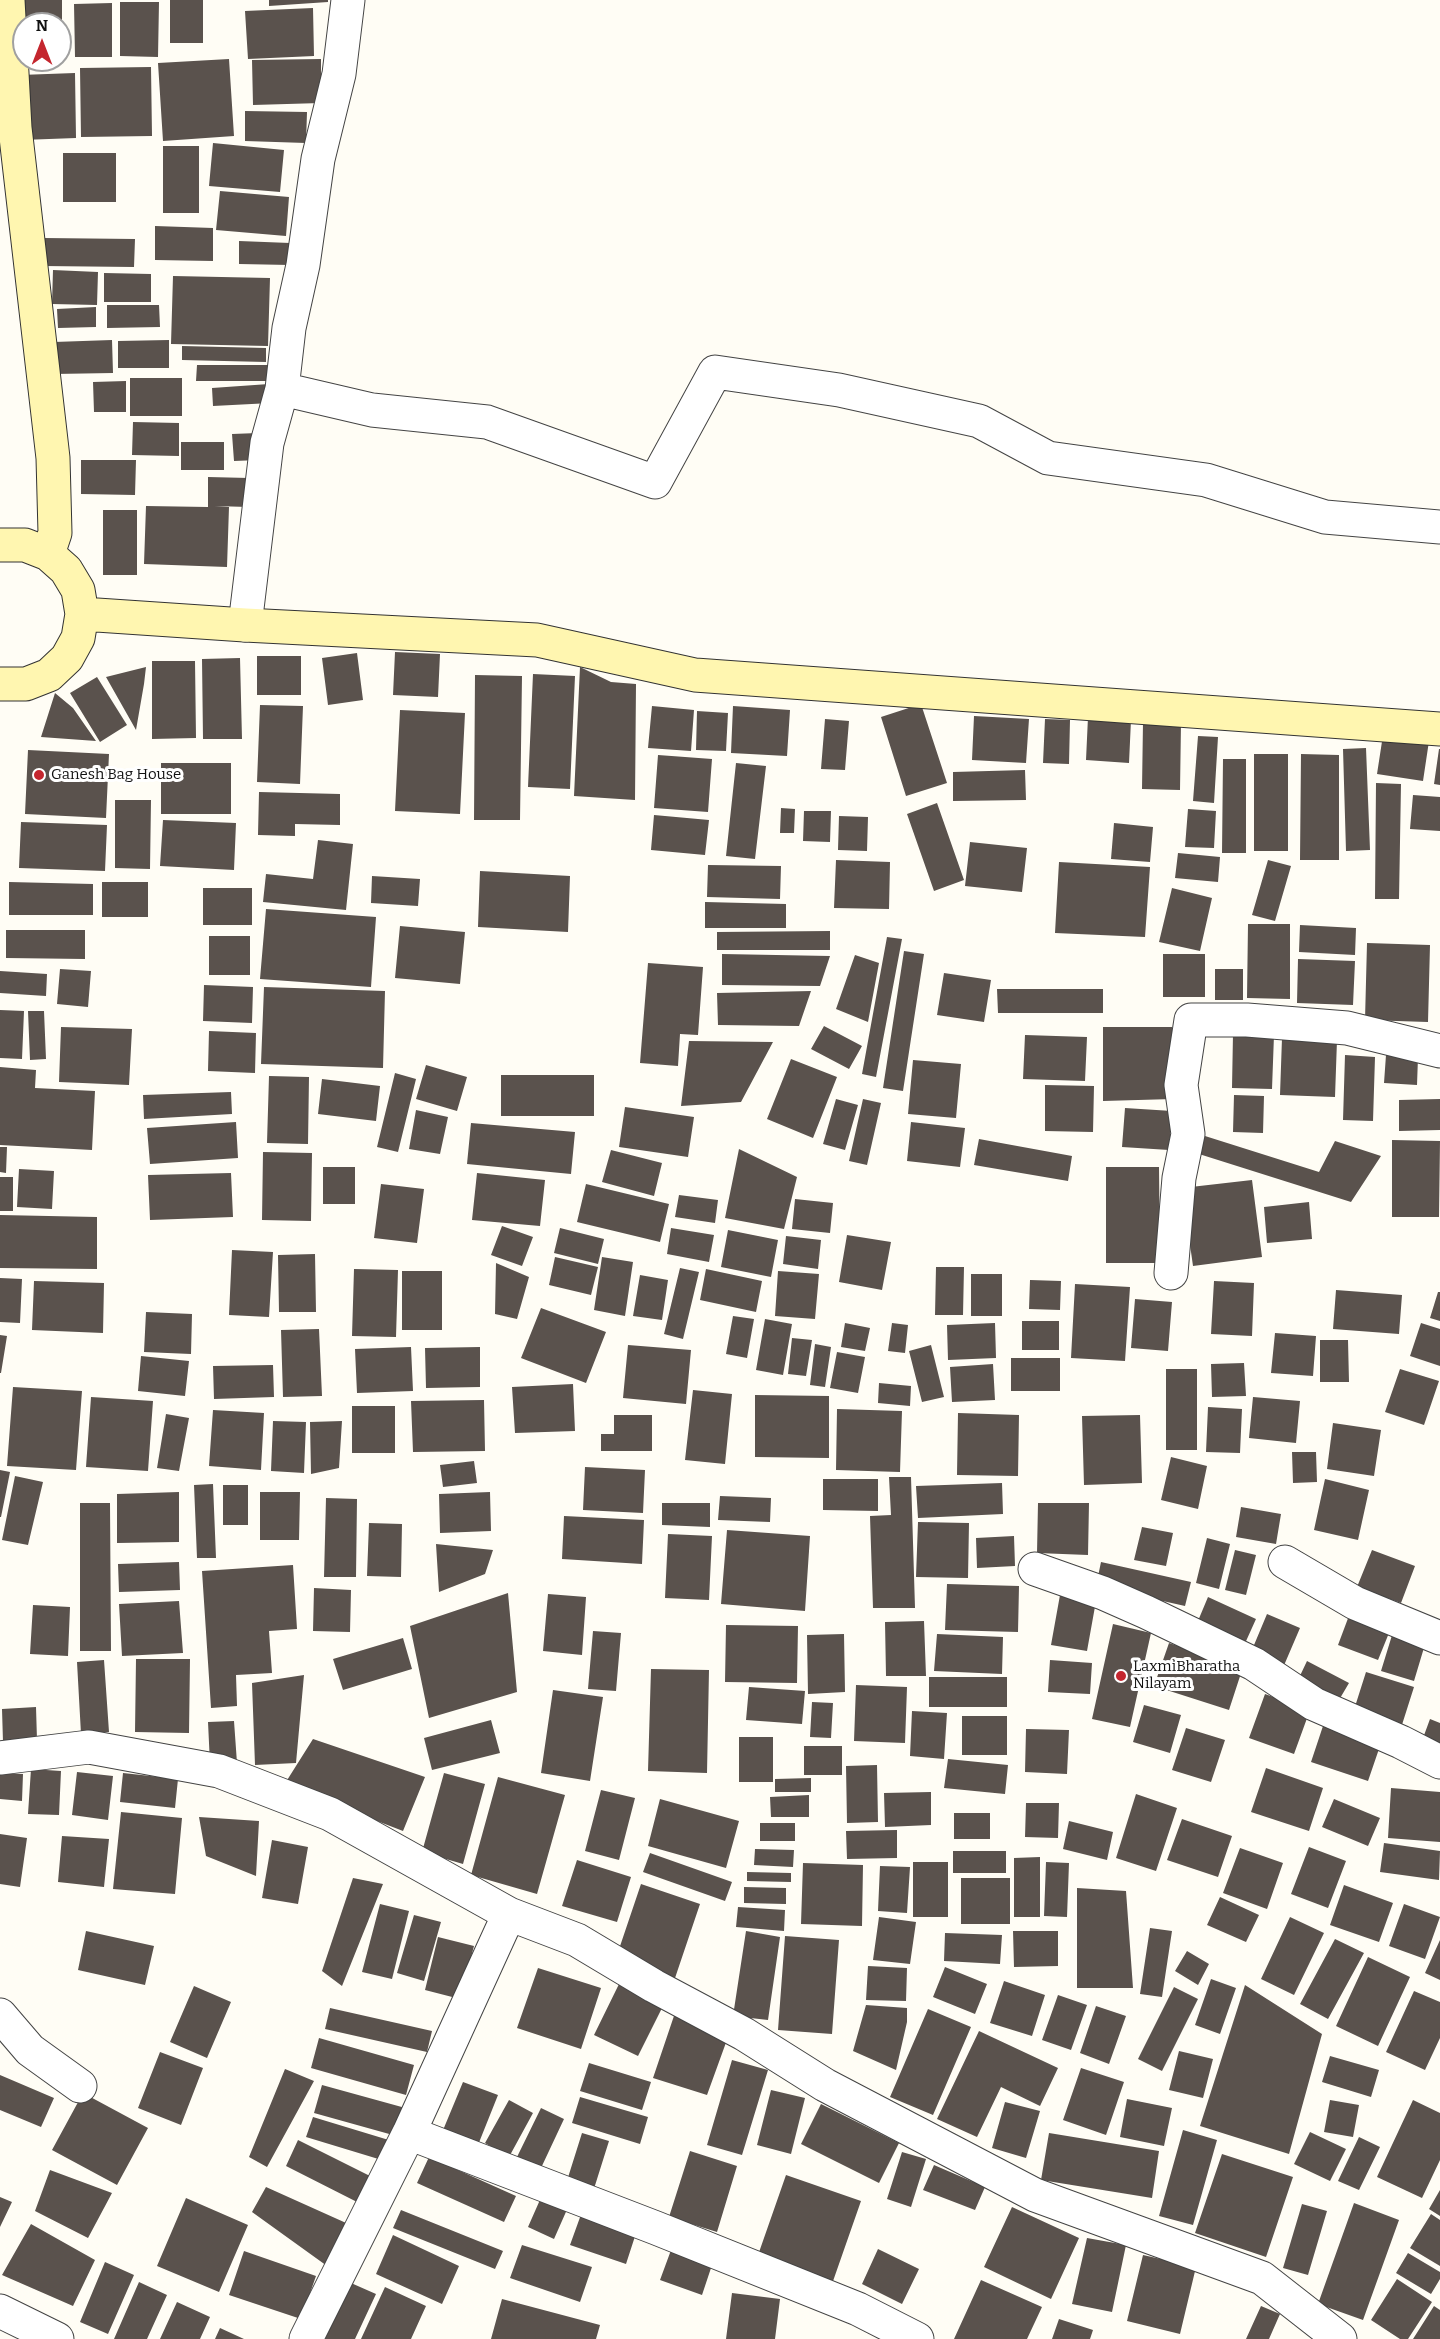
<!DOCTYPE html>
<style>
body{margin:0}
#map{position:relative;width:1440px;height:2339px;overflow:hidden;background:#fffdf5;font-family:Bitter,serif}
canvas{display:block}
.north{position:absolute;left:12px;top:12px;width:60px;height:60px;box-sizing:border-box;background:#fff;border:2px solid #a0a0a0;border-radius:50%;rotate:0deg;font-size:16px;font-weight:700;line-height:24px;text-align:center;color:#111}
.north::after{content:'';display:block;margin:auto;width:21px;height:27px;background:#c4262e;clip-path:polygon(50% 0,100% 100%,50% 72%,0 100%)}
</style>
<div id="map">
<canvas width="1440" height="2339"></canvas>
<div class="north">N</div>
</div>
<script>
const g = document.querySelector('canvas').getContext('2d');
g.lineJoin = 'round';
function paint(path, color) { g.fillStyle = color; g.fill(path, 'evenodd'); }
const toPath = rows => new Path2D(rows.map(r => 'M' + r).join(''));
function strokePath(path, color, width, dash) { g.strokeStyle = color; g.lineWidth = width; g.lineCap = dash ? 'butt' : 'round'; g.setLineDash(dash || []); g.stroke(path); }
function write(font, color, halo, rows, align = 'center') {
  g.font = font + ' Bitter,serif'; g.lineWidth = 6; g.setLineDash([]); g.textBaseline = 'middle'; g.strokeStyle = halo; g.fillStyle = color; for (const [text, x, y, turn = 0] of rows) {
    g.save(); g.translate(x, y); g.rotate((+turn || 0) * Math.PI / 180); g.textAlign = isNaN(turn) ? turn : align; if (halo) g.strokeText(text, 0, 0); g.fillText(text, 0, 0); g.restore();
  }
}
const building = toPath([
 [15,0,62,0,62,21,16,21],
 [170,0,203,0,203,43,170,43],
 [269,0,328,0,328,2,269,6],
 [120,2,159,2,158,57,120,56],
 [112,3,112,57,75,57,74,4],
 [313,8,314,56,248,59,245,11],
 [60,26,63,26,64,59,60,60],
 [229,59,234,136,163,141,158,63],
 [321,59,321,103,253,105,252,60],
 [151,67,152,136,81,137,80,68],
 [75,73,76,138,22,140,20,75],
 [245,111,307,112,306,143,245,141],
 [213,143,284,150,280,192,209,186],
 [163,146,199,146,199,213,163,213],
 [63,153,116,153,116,202,63,202],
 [220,191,289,197,286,236,216,230],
 [155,226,213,228,213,261,155,260],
 [44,238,135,239,134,267,43,266],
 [239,241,290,243,290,265,239,264],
 [53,270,98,272,97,305,52,304],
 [104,273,151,274,151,302,104,302],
 [173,276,270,278,268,346,171,344],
 [107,305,159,305,160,327,107,328],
 [96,307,96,327,58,328,57,309],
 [112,340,113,373,54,374,54,342],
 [169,340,169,368,118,368,118,341],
 [182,346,266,348,266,362,182,360],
 [197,365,274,365,274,381,196,381],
 [130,378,182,378,182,416,130,416],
 [126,381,126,412,94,412,93,382],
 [269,384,271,403,213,406,212,388],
 [133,422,179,423,179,456,132,455],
 [258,433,259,460,234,461,232,434],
 [181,442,224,442,224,470,181,470],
 [81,460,136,460,135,495,81,494],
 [208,477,249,478,248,507,215,506,229,507,227,567,144,564,146,506,208,507],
 [103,510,137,510,137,575,103,575],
 [395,652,440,654,438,697,393,695],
 [357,653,363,700,328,705,322,658],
 [257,656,301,656,301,695,257,695],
 [240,658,242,739,203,739,202,659],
 [152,661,195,661,196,738,152,739],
 [146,667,144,684,136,730,106,677],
 [580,667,611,682,636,684,635,800,574,796],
 [533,674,575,676,570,789,528,787],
 [475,675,522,676,520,820,474,820],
 [97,677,127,725,100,742,70,693],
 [55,693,73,708,96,741,41,737],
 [921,704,947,783,906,796,881,717],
 [260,705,303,706,300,784,257,782],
 [652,706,694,710,691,751,648,748],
 [733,706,790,710,787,756,731,753],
 [400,710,465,713,460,814,395,811],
 [697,711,728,713,726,751,696,750],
 [974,716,1029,719,1026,763,972,760],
 [1088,717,1131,720,1129,763,1086,760],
 [825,719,849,721,845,770,821,769],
 [1045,719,1070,720,1069,764,1043,763],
 [1143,722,1181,723,1180,790,1142,789],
 [1383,735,1429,741,1423,781,1377,774],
 [1198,736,1218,737,1214,803,1193,801],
 [1366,748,1370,850,1346,851,1343,749],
 [1439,749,1440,749,1440,785,1434,784],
 [28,750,109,754,106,818,25,814],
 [1254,754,1288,754,1288,851,1254,851],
 [1301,754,1339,755,1339,860,1300,860],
 [658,755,712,759,708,812,654,808],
 [1223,759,1246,759,1246,853,1222,853],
 [161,763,231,763,231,814,161,814],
 [736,763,766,766,755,859,726,856],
 [1025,770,1026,800,953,801,953,772],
 [1376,783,1401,784,1399,899,1375,899],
 [259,792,340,794,340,825,295,824,295,836,258,835],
 [1413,795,1440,797,1440,831,1410,829],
 [115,800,151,800,150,869,115,868],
 [937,803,964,880,934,891,907,814],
 [781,808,795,809,794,833,780,833],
 [1188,809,1216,811,1214,848,1185,847],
 [804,811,831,811,830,842,803,841],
 [654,815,709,820,705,855,651,850],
 [839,816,868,817,867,851,838,850],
 [163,820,236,823,234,870,160,866],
 [21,822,107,825,105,871,19,868],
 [1114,823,1153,827,1150,862,1111,859],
 [318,840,353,844,346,910,263,902,266,874,313,879],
 [970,842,1027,848,1022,892,965,886],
 [1178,853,1220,857,1218,882,1175,878],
 [836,860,890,862,889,909,834,908],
 [1268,860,1291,866,1275,921,1252,915],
 [1059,862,1150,867,1145,937,1055,933],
 [708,865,781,866,780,899,707,897],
 [480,871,570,876,568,932,478,927],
 [372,876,420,879,418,906,371,903],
 [9,882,93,884,93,915,9,915],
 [102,882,148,882,148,917,102,917],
 [203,888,252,888,252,925,203,925],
 [1172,888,1212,898,1200,951,1159,942],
 [705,902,786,904,786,928,705,928],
 [266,909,376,917,371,987,260,979],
 [1248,924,1290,924,1290,999,1247,998],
 [1300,925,1356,928,1355,955,1299,952],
 [400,926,465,932,460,984,395,978],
 [6,930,85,930,85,959,6,958],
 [830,931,830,950,717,950,717,932],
 [209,936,250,936,250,975,209,975],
 [887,937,902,939,876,1077,862,1074],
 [1367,943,1430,945,1428,1022,1365,1020],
 [904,951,924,954,903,1091,883,1088],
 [722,954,830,956,820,986,722,985],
 [1163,954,1205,954,1205,997,1163,997],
 [855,955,879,963,868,1022,836,1009],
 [1298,959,1355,961,1353,1005,1297,1003],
 [648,963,703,967,698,1035,680,1034,678,1066,640,1063],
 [60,969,91,971,88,1007,57,1004],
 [1215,969,1243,969,1243,1000,1215,1000],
 [0,971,47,974,46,996,0,993],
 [944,973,991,980,984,1022,937,1015],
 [204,985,253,987,252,1023,203,1021],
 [264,987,385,991,383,1068,261,1064],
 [997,989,1103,989,1103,1013,998,1013],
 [811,991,799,1026,718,1025,717,993],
 [0,1010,24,1011,22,1059,0,1058],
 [28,1011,44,1011,46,1059,30,1060],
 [824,1026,862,1046,849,1069,811,1049],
 [61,1027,132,1029,129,1085,59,1082],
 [1103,1027,1172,1027,1173,1099,1103,1101],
 [209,1031,256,1033,255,1073,208,1071],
 [1233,1034,1274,1035,1272,1089,1232,1088],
 [1025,1035,1087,1037,1085,1081,1023,1079],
 [1282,1038,1337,1040,1335,1097,1280,1095],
 [689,1041,773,1042,741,1102,681,1106],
 [1345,1055,1375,1057,1373,1121,1343,1120],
 [1386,1055,1418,1057,1417,1085,1384,1083],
 [791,1059,837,1077,813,1138,767,1119],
 [913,1060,961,1064,956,1118,908,1114],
 [426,1065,467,1077,457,1111,416,1099],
 [0,1067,36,1070,35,1088,95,1091,92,1150,0,1145],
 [395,1073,416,1079,398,1152,377,1147],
 [501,1075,594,1075,594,1116,501,1116],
 [269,1076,309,1077,308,1144,267,1143],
 [322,1079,380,1086,376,1121,318,1114],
 [1045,1085,1094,1086,1093,1132,1045,1131],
 [231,1092,232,1114,144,1119,143,1095],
 [1234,1095,1264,1096,1263,1133,1233,1132],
 [836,1099,858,1105,845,1150,823,1144],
 [863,1099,881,1103,867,1165,849,1161],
 [1440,1099,1440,1130,1399,1131,1399,1100],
 [625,1107,694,1117,688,1157,619,1147],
 [1125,1108,1172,1111,1169,1150,1122,1147],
 [416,1110,448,1117,440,1154,409,1149],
 [236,1122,238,1158,150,1164,147,1128],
 [911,1122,965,1128,960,1167,907,1161],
 [471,1123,575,1132,571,1174,467,1164],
 [1205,1136,1319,1172,1335,1141,1381,1156,1351,1202,1199,1154],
 [979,1139,1072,1156,1068,1181,974,1165],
 [1392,1140,1440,1141,1439,1217,1392,1217],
 [0,1147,7,1147,6,1173,0,1172],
 [739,1149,797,1177,784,1229,725,1218],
 [611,1150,662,1163,654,1196,602,1182],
 [263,1152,312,1153,311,1221,262,1220],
 [323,1167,355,1167,355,1204,323,1204],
 [1106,1167,1159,1167,1160,1263,1106,1263],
 [19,1169,54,1171,52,1209,17,1207],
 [231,1173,233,1217,150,1220,148,1175],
 [477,1173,545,1180,540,1226,472,1220],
 [0,1177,13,1177,13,1211,0,1211],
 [1252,1180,1262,1257,1193,1266,1182,1188],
 [381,1184,424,1189,417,1243,374,1238],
 [586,1184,669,1204,660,1242,577,1222],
 [679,1195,718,1200,715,1223,675,1217],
 [795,1199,833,1203,830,1233,792,1229],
 [1309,1202,1312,1239,1267,1243,1264,1207],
 [0,1215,97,1217,97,1269,0,1268],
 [502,1226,533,1237,522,1266,491,1255],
 [560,1228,604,1239,598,1264,554,1253],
 [671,1228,714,1235,709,1262,667,1254],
 [728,1230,778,1240,771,1277,721,1267],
 [847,1235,891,1242,882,1290,839,1282],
 [786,1236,821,1240,818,1269,783,1264],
 [232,1250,273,1252,269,1317,229,1315],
 [315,1254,316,1312,279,1312,278,1255],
 [555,1257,598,1267,591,1295,549,1285],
 [602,1257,633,1262,625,1316,594,1310],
 [496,1263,529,1277,517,1319,495,1314],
 [936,1267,964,1267,963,1315,935,1315],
 [680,1268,699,1272,683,1339,664,1334],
 [354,1269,398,1270,396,1337,352,1336],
 [706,1269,762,1281,756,1312,700,1300],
 [402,1271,442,1271,442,1330,402,1330],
 [778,1271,819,1274,815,1319,775,1316],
 [971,1274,1002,1274,1002,1316,971,1316],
 [640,1275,668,1280,662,1320,633,1316],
 [0,1278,22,1279,20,1323,0,1322],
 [1030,1280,1061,1281,1060,1310,1029,1309],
 [34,1281,104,1283,103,1333,32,1330],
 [1214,1281,1254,1283,1252,1336,1211,1334],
 [1075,1284,1130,1287,1125,1361,1071,1358],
 [1336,1290,1402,1295,1399,1334,1333,1329],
 [1438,1292,1440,1292,1440,1321,1430,1318],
 [1135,1299,1172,1302,1168,1351,1131,1348],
 [541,1308,606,1332,586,1383,521,1358],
 [146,1312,192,1314,191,1354,144,1352],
 [733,1316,754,1319,747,1358,726,1354],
 [765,1319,792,1324,783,1375,756,1370],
 [1022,1321,1059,1321,1059,1350,1022,1350],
 [845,1323,870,1328,865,1351,841,1347],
 [892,1323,908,1325,905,1353,888,1351],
 [995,1323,996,1358,948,1360,947,1325],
 [1421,1323,1440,1329,1440,1366,1410,1356],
 [319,1329,322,1396,283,1397,281,1330],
 [1275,1333,1316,1336,1313,1376,1271,1373],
 [0,1335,7,1336,1,1373,0,1373],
 [792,1338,812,1340,806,1376,788,1374],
 [1320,1340,1348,1340,1349,1382,1320,1382],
 [815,1344,831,1347,825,1387,810,1385],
 [628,1345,691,1350,686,1404,623,1398],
 [931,1345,944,1397,922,1402,909,1351],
 [411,1347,413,1391,357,1393,355,1349],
 [480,1347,480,1387,426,1388,425,1348],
 [837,1352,865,1357,858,1393,830,1388],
 [141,1356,189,1361,185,1396,138,1391],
 [1011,1358,1060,1358,1060,1391,1011,1391],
 [1244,1363,1246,1396,1212,1397,1211,1364],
 [993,1364,995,1400,952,1402,950,1367],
 [273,1365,274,1397,214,1399,213,1366],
 [1166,1369,1197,1369,1197,1450,1166,1450],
 [1400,1369,1439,1381,1424,1425,1385,1412],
 [879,1383,911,1386,910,1406,878,1403],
 [573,1384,575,1431,515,1433,512,1387],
 [13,1387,82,1391,76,1470,7,1466],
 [693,1390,732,1394,725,1464,685,1460],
 [755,1395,829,1396,829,1458,755,1457],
 [91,1397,153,1401,148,1471,86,1467],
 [1253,1397,1300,1401,1296,1443,1249,1438],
 [484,1400,485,1451,413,1452,411,1401],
 [352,1406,395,1406,395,1453,352,1453],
 [1208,1407,1242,1409,1240,1453,1206,1452],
 [837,1409,902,1411,900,1472,836,1470],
 [213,1410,264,1413,261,1470,209,1466],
 [958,1413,1019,1415,1018,1476,957,1475],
 [166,1414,189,1418,179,1471,157,1468],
 [614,1415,652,1415,652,1451,601,1451,601,1434,614,1434],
 [1140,1415,1142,1483,1084,1485,1082,1416],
 [273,1421,306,1422,304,1473,271,1471],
 [342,1421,339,1468,311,1474,310,1422],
 [1333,1423,1381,1430,1374,1476,1327,1469],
 [1292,1452,1316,1452,1317,1482,1293,1483],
 [1171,1457,1207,1466,1198,1509,1161,1500],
 [474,1461,477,1483,443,1487,440,1465],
 [585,1467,645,1470,643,1513,583,1510],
 [0,1470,10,1472,1,1517,0,1517],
 [15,1476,43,1482,28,1545,2,1540],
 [889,1477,911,1477,915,1608,873,1608,870,1516,891,1515],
 [823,1479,878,1479,878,1511,823,1510],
 [1325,1479,1369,1490,1358,1540,1314,1530],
 [1002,1483,1003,1514,918,1518,916,1486],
 [213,1484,216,1558,197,1558,194,1485],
 [223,1485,248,1485,248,1525,223,1525],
 [179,1492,179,1542,117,1543,117,1494],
 [260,1492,300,1492,299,1540,260,1540],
 [490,1492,491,1531,440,1533,439,1494],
 [720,1496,771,1498,770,1522,718,1520],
 [326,1498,357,1499,356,1577,324,1577],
 [80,1503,110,1503,111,1651,80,1651],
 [662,1503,710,1503,710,1527,662,1525],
 [1038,1503,1089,1503,1088,1555,1037,1553],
 [1241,1507,1281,1514,1276,1544,1236,1537],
 [564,1516,644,1520,642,1564,562,1559],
 [918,1522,969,1523,968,1578,916,1577],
 [369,1523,402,1524,401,1577,367,1576],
 [1142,1527,1173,1533,1166,1566,1134,1560],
 [727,1530,810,1536,805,1611,721,1604],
 [668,1534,712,1536,709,1600,665,1598],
 [1014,1536,1015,1566,977,1568,976,1538],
 [1207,1538,1230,1544,1219,1589,1196,1583],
 [436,1544,493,1550,485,1574,439,1592],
 [1235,1550,1256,1555,1246,1595,1225,1590],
 [1372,1550,1415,1566,1401,1603,1357,1587],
 [179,1562,180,1590,119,1592,118,1564],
 [1101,1562,1191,1582,1185,1606,1096,1586],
 [293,1565,297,1629,269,1631,272,1673,236,1675,237,1706,211,1708,202,1571],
 [947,1584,1019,1586,1018,1632,945,1630],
 [314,1588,351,1590,350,1632,313,1631],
 [508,1593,517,1692,429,1718,410,1626],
 [548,1594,586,1597,582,1655,543,1651],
 [1060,1595,1096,1601,1087,1651,1051,1645],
 [1208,1597,1256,1619,1242,1650,1195,1628],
 [179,1601,183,1653,122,1656,119,1604],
 [33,1605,70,1607,68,1656,30,1654],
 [1350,1613,1391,1628,1378,1660,1338,1645],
 [1267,1614,1300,1628,1282,1670,1249,1657],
 [924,1621,926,1676,886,1676,885,1622],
 [1113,1624,1151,1633,1130,1727,1092,1719],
 [726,1625,798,1626,797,1683,725,1682],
 [593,1631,621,1633,616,1691,588,1689],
 [1393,1632,1426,1641,1414,1681,1381,1671],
 [844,1634,845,1692,808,1694,807,1635],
 [937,1634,1003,1637,1002,1674,934,1671],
 [403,1638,412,1669,343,1690,333,1659],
 [1169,1643,1243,1667,1229,1710,1154,1686],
 [136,1659,190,1659,189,1733,135,1732],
 [104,1660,109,1732,81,1734,77,1662],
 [1050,1660,1092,1663,1090,1694,1048,1692],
 [1307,1661,1349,1683,1339,1700,1298,1680],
 [651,1669,709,1670,707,1773,648,1771],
 [1366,1672,1414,1687,1400,1731,1352,1716],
 [304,1675,296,1763,255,1765,252,1683],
 [929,1677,1007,1677,1007,1707,929,1707],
 [856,1685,907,1687,905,1743,854,1741],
 [749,1687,805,1691,802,1724,746,1720],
 [553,1690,603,1697,590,1781,541,1773],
 [1265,1694,1310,1710,1294,1754,1249,1738],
 [812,1702,833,1703,831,1738,810,1737],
 [1144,1705,1181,1715,1170,1753,1133,1742],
 [36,1707,37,1740,3,1742,2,1709],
 [912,1711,947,1713,944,1759,910,1756],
 [962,1716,1007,1716,1007,1755,962,1755],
 [1430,1719,1440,1723,1440,1757,1419,1749],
 [491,1720,500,1753,432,1770,424,1738],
 [234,1721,237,1763,210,1764,208,1722],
 [1323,1726,1380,1746,1368,1781,1311,1762],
 [1186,1728,1225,1740,1211,1782,1172,1770],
 [1026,1729,1069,1730,1067,1774,1025,1772],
 [739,1737,773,1737,773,1782,739,1782],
 [313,1739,425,1777,403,1831,284,1785],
 [804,1746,842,1746,842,1775,804,1775],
 [948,1759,1008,1765,1005,1794,944,1788],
 [877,1765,878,1822,847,1823,846,1766],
 [1266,1768,1323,1788,1309,1831,1251,1812],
 [31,1769,61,1771,59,1815,28,1814],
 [77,1772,113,1776,108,1820,72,1815],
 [0,1773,23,1774,22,1801,0,1799],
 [123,1773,178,1779,175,1808,120,1802],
 [444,1773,485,1784,463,1864,422,1852],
 [498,1777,565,1795,537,1894,471,1875],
 [811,1778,811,1792,775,1792,775,1779],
 [1391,1788,1440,1792,1440,1842,1388,1838],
 [601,1790,635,1798,619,1860,585,1851],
 [931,1792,931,1825,885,1827,884,1793],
 [1136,1794,1177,1808,1156,1871,1116,1858],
 [809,1795,809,1817,771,1817,770,1797],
 [660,1799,739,1821,726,1868,648,1846],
 [1334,1799,1380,1818,1368,1846,1322,1827],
 [1026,1803,1059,1803,1058,1838,1025,1837],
 [121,1812,182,1818,175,1894,113,1889],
 [954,1813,990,1813,990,1839,954,1839],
 [199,1817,259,1821,256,1876,206,1856],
 [1182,1819,1232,1836,1218,1877,1167,1860],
 [1069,1821,1113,1832,1107,1860,1063,1849],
 [760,1823,795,1823,795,1841,760,1841],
 [897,1830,897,1858,847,1859,846,1831],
 [0,1834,27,1838,20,1887,0,1884],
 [62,1836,109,1839,104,1887,58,1882],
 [272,1840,308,1847,298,1904,262,1898],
 [1384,1843,1440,1851,1439,1880,1380,1872],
 [1309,1847,1346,1861,1328,1908,1291,1894],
 [1240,1848,1283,1863,1267,1909,1223,1893],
 [755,1849,794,1850,793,1867,754,1865],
 [953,1851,1006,1851,1006,1873,953,1873],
 [650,1853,732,1882,725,1901,643,1872],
 [1040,1857,1040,1917,1014,1917,1014,1858],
 [577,1860,631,1877,617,1922,562,1906],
 [913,1862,948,1862,948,1917,913,1917],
 [1046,1862,1069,1863,1067,1917,1044,1916],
 [803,1863,863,1865,862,1926,801,1924],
 [880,1866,910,1867,907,1913,878,1911],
 [747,1872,791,1873,791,1882,747,1881],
 [353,1878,383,1884,342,1986,322,1971],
 [961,1878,1010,1878,1010,1924,961,1924],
 [641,1884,700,1904,674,1981,615,1961],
 [1344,1885,1393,1903,1379,1942,1330,1925],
 [744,1887,786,1888,786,1904,744,1903],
 [1077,1888,1126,1891,1133,1988,1077,1988],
 [1220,1897,1259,1915,1246,1942,1207,1925],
 [380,1904,409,1911,392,1979,362,1972],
 [1404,1904,1440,1917,1425,1959,1389,1946],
 [738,1907,785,1910,784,1931,736,1927],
 [414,1915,441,1922,424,1981,397,1973],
 [879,1917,916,1922,910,1964,873,1960],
 [1290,1917,1324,1933,1294,1995,1261,1979],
 [1150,1928,1172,1931,1162,1997,1140,1994],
 [86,1931,154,1946,145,1985,78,1970],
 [746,1931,780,1937,768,2020,733,2016],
 [1013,1931,1058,1931,1058,1966,1014,1967],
 [945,1933,1002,1935,1000,1964,944,1961],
 [785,1936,839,1940,832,2034,778,2030],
 [438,1937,474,1946,460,1999,425,1990],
 [1335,1939,1364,1953,1328,2019,1300,2004],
 [1440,1940,1440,1980,1425,1973],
 [1187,1951,1209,1964,1198,1985,1175,1971],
 [1368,1957,1410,1977,1378,2046,1336,2026],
 [868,1966,907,1968,906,2001,866,2000],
 [945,1967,987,1984,975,2014,933,1997],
 [538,1968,601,1988,581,2049,517,2028],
 [1211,1979,1236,1988,1220,2034,1195,2025],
 [1004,1981,1045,1995,1032,2036,990,2023],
 [620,1982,664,2004,638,2056,594,2035],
 [1245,1985,1322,2034,1289,2154,1200,2126],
 [194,1986,231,2002,207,2058,170,2042],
 [1174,1987,1198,1999,1162,2071,1138,2059],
 [1414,1991,1440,2002,1440,2038,1425,2070,1386,2052],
 [1058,1995,1087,2005,1071,2050,1042,2040],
 [866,2005,907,2008,907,2022,896,2070,853,2051],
 [1096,2006,1126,2016,1109,2064,1080,2053],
 [677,2007,728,2037,707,2095,653,2078],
 [330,2008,432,2031,427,2052,325,2029],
 [928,2009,971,2027,933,2115,890,2097],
 [979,2031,1058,2068,1040,2106,1001,2087,977,2137,937,2119],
 [319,2038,414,2065,406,2095,311,2068],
 [1179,2051,1213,2059,1203,2098,1169,2090],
 [160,2052,203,2068,181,2125,138,2108],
 [1330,2056,1379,2070,1371,2097,1322,2082],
 [732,2060,768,2070,742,2155,707,2145],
 [589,2063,651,2082,642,2110,580,2091],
 [1081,2068,1124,2082,1106,2135,1063,2120],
 [285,2069,314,2081,267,2167,249,2157],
 [0,2075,54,2098,41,2127,0,2110],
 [463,2082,498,2095,476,2150,441,2135],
 [322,2085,409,2109,400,2137,314,2113],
 [771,2090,805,2098,791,2154,757,2145],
 [83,2093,148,2128,117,2185,52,2150],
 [580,2097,648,2117,640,2144,572,2123],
 [1127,2099,1172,2108,1164,2146,1120,2137],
 [509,2100,533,2113,509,2157,485,2143],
 [1330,2100,1359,2105,1353,2137,1324,2132],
 [1413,2100,1440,2113,1440,2160,1422,2198,1377,2177],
 [1005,2102,1040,2111,1026,2158,992,2148],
 [821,2104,899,2143,879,2183,801,2144],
 [541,2108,564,2119,541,2168,517,2157],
 [313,2117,392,2141,385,2161,306,2137],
 [1183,2130,1217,2140,1193,2225,1159,2216],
 [1310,2132,1346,2149,1330,2181,1294,2164],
 [582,2133,609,2141,592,2195,565,2187],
 [1049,2133,1159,2151,1152,2198,1041,2180],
 [1359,2137,1380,2147,1359,2190,1338,2181],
 [298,2140,372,2177,359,2203,286,2166],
 [690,2151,737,2166,717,2232,669,2217],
 [902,2152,926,2159,911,2207,887,2199],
 [1222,2154,1293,2177,1266,2257,1195,2233],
 [429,2157,516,2196,504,2222,417,2183],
 [934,2165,985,2187,975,2210,923,2190],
 [50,2170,112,2193,88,2238,35,2211],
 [786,2175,861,2201,832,2284,757,2258],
 [266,2187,355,2227,334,2271,252,2212],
 [1440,2190,1440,2216,1429,2209],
 [543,2193,569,2205,554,2239,528,2227],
 [0,2197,12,2202,0,2227],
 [186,2198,248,2225,219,2292,157,2266],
 [1354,2203,1399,2220,1363,2320,1318,2304],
 [1302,2204,1327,2211,1308,2275,1283,2268],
 [1012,2207,1079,2238,1051,2299,984,2267],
 [583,2209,638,2227,626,2264,570,2245],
 [401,2210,503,2251,495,2269,393,2228],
 [1431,2214,1440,2220,1440,2266,1410,2248],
 [31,2224,95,2260,73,2306,2,2275],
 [393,2235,459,2266,442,2304,376,2274],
 [1087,2238,1126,2245,1112,2312,1072,2304],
 [674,2242,715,2256,702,2295,660,2280],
 [522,2245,592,2267,580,2302,510,2278],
 [878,2249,919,2269,902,2304,862,2284],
 [244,2251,316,2276,301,2319,229,2295],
 [1408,2253,1440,2272,1440,2279,1431,2294,1396,2273],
 [1143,2255,1196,2267,1180,2334,1127,2321],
 [105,2262,134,2275,108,2334,80,2322],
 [1397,2279,1432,2302,1408,2339,1400,2339,1371,2320],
 [981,2280,1042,2307,1027,2339,954,2339],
 [139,2282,167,2295,147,2339,114,2339],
 [351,2283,376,2294,355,2339,325,2339],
 [385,2287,426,2306,411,2339,361,2339],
 [732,2293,780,2299,775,2339,726,2339],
 [502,2299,600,2325,596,2339,491,2339],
 [177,2302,210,2317,200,2339,160,2339],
 [1261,2306,1280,2314,1269,2339,1246,2339],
 [1434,2306,1440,2310,1440,2339,1413,2339],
 [1059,2319,1093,2330,1090,2339,1052,2339],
 [220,2328,244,2339,215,2339]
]);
const street = toPath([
 [282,389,372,410,487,422,655,482,715,372,839,390,979,421,1048,458,1206,480,1325,517,1440,527],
 [245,625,267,443,282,389,289,328,303,265,318,159,339,74,348,0],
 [1171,1273,1179,1178,1188,1134,1181,1085,1191,1020,1247,1020,1347,1028,1440,1051],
 [1285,1562,1355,1603,1440,1638],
 [1035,1569,1103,1593,1146,1612,1254,1664,1314,1704,1401,1742,1440,1762],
 [0,1758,89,1747,219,1771,330,1814,509,1914,577,1940,654,1986,744,2034,825,2085,1035,2195,1262,2278,1340,2339],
 [0,2015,30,2050,80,2086],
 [409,2133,656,2228,858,2309,917,2339],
 [0,2311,57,2339],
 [306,2339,409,2133,509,1914]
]);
const secondary = toPath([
 [8,0,15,128,53,458,55,533,48,554],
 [0,545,25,545,48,554,66,570,78,590,82,614,78,638,67,658,49,675,26,684,0,684],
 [82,614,245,625,537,640,695,675,1440,729]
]);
const markers = [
 [39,775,6,"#c4262e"],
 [1121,1676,6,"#c4262e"]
];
const poiNames = [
 ["Ganesh Bag House",51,775],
 ["LaxmiBharatha",1133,1667],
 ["Nilayam",1133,1684]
];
paint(building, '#5a524d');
strokePath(street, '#444', 35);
strokePath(secondary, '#333', 35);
strokePath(street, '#fff', 33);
strokePath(secondary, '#fff6b0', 33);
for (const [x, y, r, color] of markers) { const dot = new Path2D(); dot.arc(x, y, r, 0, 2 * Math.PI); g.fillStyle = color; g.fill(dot); strokePath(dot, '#fff', 2); }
write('15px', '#111', '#fff', poiNames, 'left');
</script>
